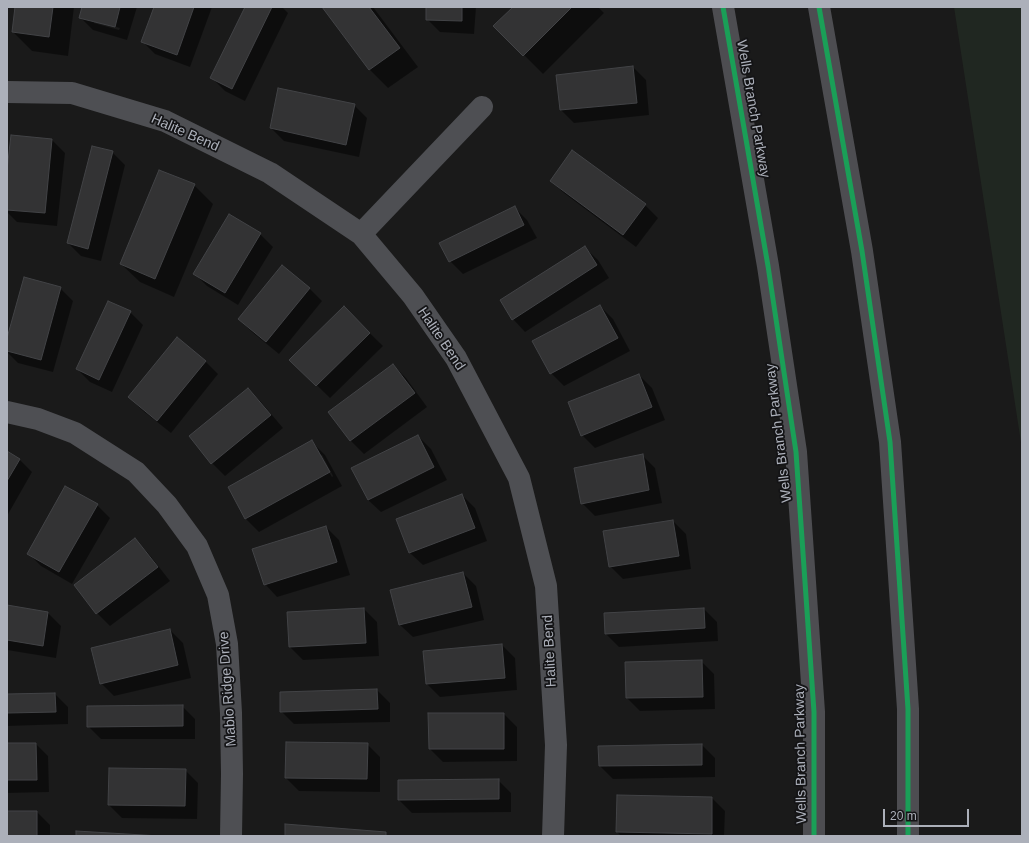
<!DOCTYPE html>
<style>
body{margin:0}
#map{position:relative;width:1029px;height:843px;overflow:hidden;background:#1a1a1a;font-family:Arial,sans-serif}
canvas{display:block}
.frame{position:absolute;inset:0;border:8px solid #acb0ba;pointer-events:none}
.scale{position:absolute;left:883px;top:809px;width:86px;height:18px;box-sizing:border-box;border:2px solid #acb0ba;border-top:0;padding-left:5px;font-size:12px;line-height:14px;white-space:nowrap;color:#acb0ba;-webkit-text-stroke:3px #141416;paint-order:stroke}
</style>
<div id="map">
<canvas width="1029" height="843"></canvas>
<div class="frame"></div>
<div class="scale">20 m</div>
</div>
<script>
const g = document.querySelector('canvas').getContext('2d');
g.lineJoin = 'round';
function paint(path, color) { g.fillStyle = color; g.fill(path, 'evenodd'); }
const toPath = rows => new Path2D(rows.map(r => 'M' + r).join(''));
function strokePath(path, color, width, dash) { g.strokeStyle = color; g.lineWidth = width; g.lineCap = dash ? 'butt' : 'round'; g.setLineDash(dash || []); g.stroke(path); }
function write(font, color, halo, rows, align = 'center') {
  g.font = font + ' Arial,sans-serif'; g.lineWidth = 3.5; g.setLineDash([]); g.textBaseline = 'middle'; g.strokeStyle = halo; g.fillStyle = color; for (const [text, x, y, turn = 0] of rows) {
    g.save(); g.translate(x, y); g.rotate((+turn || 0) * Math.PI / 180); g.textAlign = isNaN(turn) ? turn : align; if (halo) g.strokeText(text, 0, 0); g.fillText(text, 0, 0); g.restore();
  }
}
const green = toPath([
 [954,7,1022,7,1022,449]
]);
const shadow = toPath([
 [16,7,74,7,68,56,32,51,13,32],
 [83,7,137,7,127,40,93,30,81,18],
 [94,21,120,28,119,30,94,23],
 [155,7,212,7,190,67,155,54,142,41],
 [246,7,282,7,288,13,245,101,225,91,212,78],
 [323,7,373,7,418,67,388,88,370,70],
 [427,7,476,7,474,34,440,32,427,19],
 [514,7,598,7,604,13,543,74,495,26],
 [633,67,646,80,649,115,574,123,561,110],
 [354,105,367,118,359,157,284,141,271,128],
 [52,140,65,153,57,226,17,222,7,212,7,180],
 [112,152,125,165,101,261,81,256,68,243],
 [551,181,645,205,658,218,636,247,564,193],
 [194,185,213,204,174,297,140,282,121,264],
 [514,207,527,220,537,238,463,274,450,261],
 [260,234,273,247,238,305,207,286,194,273],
 [585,248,598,260,609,278,525,332,513,319],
 [60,288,73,301,53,372,18,363,7,352,7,342],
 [309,288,322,301,279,354,252,332,239,319],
 [600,306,613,319,630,351,564,386,551,373],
 [344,308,383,346,330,398,291,360],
 [130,312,143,325,112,392,90,382,77,369],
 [205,361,218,374,171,433,142,410,129,397],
 [393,365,406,378,427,407,364,454,351,441,330,412],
 [639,375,652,388,665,420,595,448,582,435],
 [248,389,261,402,283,428,225,476,212,463,190,436],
 [418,436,431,449,447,480,381,512,368,500],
 [312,442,325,455,342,486,259,532,246,519,229,488],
 [319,455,322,455,333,476,332,477],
 [7,452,19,459,32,472,7,516],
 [642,455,655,468,662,503,595,516,582,503],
 [462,495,475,508,487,541,423,565,410,553],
 [97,505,110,518,72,584,41,566,28,553],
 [673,521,686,534,691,569,623,579,610,566],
 [326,527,339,540,350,575,277,597,265,584],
 [135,540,148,553,170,581,110,626,97,613,75,585],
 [463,573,476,586,484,620,413,637,400,625],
 [7,606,48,613,61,626,56,658,7,650],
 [364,609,377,622,379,656,303,660,290,647],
 [704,609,717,622,718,641,619,647,606,634],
 [170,630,183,643,191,678,114,696,101,683],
 [502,645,515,658,517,690,440,697,427,684],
 [701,661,714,674,715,709,640,711,627,698],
 [377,690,390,703,390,722,294,724,281,711],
 [55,694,68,707,68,724,7,726,7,695],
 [182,706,195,719,195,739,101,739,88,726],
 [504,714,517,727,517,761,443,762,430,749],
 [7,744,36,744,48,756,49,792,7,793],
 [367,744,380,757,380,792,299,791,286,778],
 [702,745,715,758,715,777,613,779,600,766],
 [185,770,198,783,197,819,122,818,109,805],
 [498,780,511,793,511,812,412,813,399,800],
 [712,798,725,811,724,836,621,836,617,832],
 [7,812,37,812,50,825,50,836,7,836]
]);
const building = toPath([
 [15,7,53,7,49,37,12,32,15,7],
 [82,7,120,7,115,27,79,18,82,7],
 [154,7,194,7,177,55,141,42,154,7],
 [245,7,272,7,232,89,210,78,245,7],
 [322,7,369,7,400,48,369,70,322,7],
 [426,7,462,7,462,21,426,20,426,7],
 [513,7,572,7,523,56,493,26,513,7],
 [633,66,637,103,560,110,556,75,633,66],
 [278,88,355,104,346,145,270,128,278,88],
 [11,135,52,139,45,213,7,210,7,170,11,135],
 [92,146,113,151,88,249,67,243,92,146],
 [572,150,646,204,623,235,550,181,572,150],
 [159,170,195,184,155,279,120,264,159,170],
 [515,206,524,225,449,262,439,243,515,206],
 [229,214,261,233,225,293,193,274,229,214],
 [585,246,597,265,512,320,500,300,585,246],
 [282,265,310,288,266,342,238,319,282,265],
 [24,277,61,287,41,360,7,351,7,338,24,277],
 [108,301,131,311,99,380,76,369,108,301],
 [600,305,618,338,550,374,532,341,600,305],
 [344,306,370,333,316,386,289,360,344,306],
 [177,337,206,361,157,421,128,397,177,337],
 [393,364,415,393,350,441,328,412,393,364],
 [639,374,652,407,581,436,568,402,639,374],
 [248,388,271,415,211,464,189,436,248,388],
 [418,435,434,467,368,500,351,468,418,435],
 [312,440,330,472,245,519,228,487,312,440],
 [7,451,20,459,7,481,7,451],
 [643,454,649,490,581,504,574,468,643,454],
 [65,486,98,504,59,572,27,554,65,486],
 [462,494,475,528,409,553,396,519,462,494],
 [673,520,679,556,609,567,603,531,673,520],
 [326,526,337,562,264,585,252,549,326,526],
 [135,538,158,567,96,614,74,585,135,538],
 [463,572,472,607,399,625,390,590,463,572],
 [7,605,48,612,43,646,7,640,7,605],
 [364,608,366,643,289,647,287,612,364,608],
 [704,608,705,628,605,634,604,613,704,608],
 [170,629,178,665,100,684,91,648,170,629],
 [502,644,505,678,426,684,423,651,502,644],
 [702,660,703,697,626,698,625,662,702,660],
 [377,689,378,709,280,712,280,692,377,689],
 [55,693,56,712,7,713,7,694,55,693],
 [183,705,183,726,87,727,87,706,183,705],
 [428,713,504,713,504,749,429,749,428,713],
 [286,742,368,743,367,779,285,778,286,742],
 [7,743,36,743,37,780,7,780,7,743],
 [702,744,702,765,599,766,598,746,702,744],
 [109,768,186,769,185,806,108,805,109,768],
 [499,779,499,799,398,800,398,780,499,779],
 [617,795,712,797,712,834,616,832,617,795],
 [7,811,37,811,37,836,7,836,7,811],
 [285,824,386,832,386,836,285,836,285,824],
 [76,831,160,836,76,836,76,831]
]);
const street = toPath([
 [7,92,72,93,165,121,270,173,361,234,413,296,456,358,519,478,546,586,556,745,553,836],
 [361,234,482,107],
 [7,412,38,419,75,433,136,472,167,505,197,546,218,595,227,644,231,713,232,774,231,836]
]);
const secondary = toPath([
 [723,7,768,266,796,452,814,712,814,836],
 [819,7,862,251,890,442,908,709,908,836]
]);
const cycleway = toPath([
 [723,7,768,266,796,452,814,712,814,836],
 [819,7,862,251,890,442,908,709,908,836]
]);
const streetNames = [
 ["Wells Branch Parkway",753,109,80],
 ["Halite Bend",185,133,24],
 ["Halite Bend",441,339,56],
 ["Wells Branch Parkway",779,433,-97],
 ["Halite Bend",550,651,-93],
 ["Mablo Ridge Drive",228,689,-94],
 ["Wells Branch Parkway",801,754,-91]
];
paint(green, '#202721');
paint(shadow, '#0007');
paint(building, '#333334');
strokePath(building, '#424346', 1);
strokePath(street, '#4e4f53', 22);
strokePath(secondary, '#4d4d51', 22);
strokePath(cycleway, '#1a9f57', 5);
write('14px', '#acb0ba', '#141416', streetNames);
</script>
